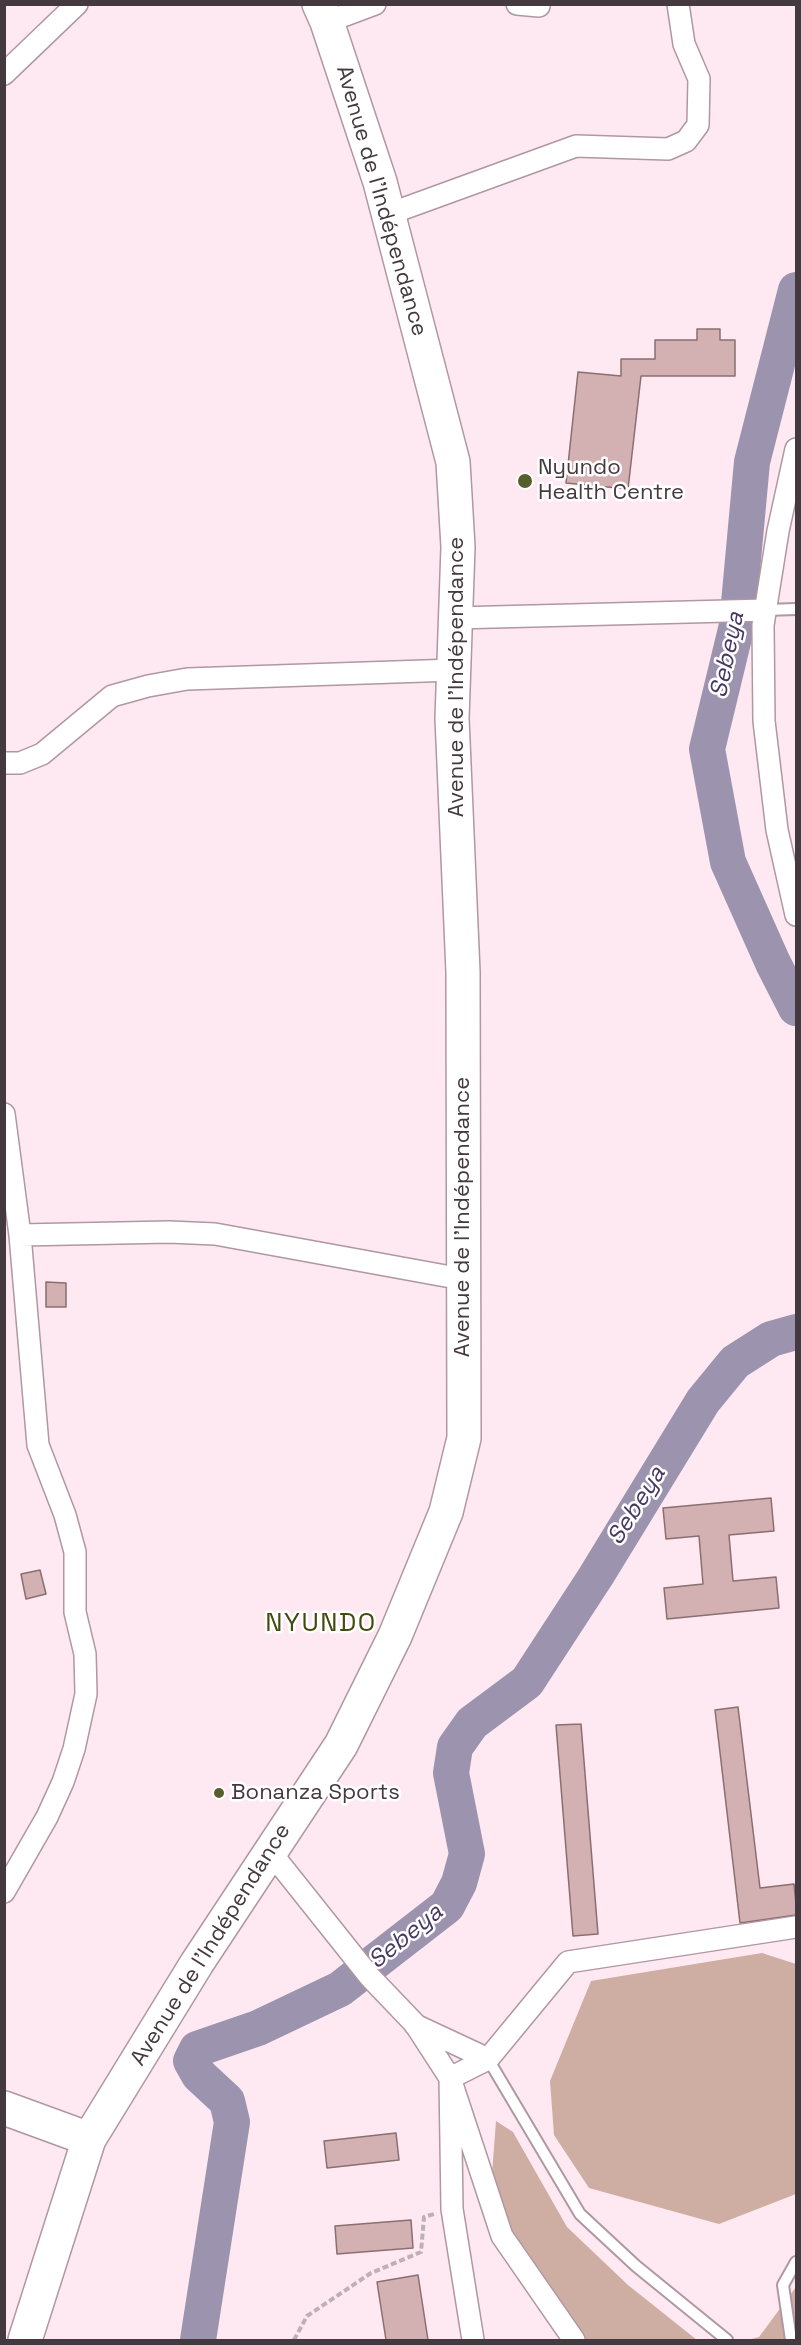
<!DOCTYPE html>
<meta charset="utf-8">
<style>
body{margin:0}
#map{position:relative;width:801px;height:2345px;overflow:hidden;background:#fee9f2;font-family:"Space Grotesk",sans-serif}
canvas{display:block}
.frame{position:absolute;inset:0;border:6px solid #44393e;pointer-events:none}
</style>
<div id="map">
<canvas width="801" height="2345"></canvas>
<div class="frame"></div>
</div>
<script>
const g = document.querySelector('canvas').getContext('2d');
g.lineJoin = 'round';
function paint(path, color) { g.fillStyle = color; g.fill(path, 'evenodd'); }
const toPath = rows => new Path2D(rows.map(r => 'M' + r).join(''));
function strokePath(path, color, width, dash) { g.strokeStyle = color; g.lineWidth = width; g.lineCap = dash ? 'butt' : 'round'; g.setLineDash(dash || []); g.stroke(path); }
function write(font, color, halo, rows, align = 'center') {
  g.font = font + ' "Space Grotesk",sans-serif'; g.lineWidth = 5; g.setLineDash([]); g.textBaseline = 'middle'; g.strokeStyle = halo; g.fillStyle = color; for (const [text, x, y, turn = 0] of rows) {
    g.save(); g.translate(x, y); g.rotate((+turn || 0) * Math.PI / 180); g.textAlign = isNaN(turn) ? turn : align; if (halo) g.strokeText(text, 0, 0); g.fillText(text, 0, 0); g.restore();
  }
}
const forest = toPath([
 [762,1953,796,1964,796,2194,719,2224,589,2188,554,2135,550,2081,591,1981],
 [496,2121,513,2132,567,2227,628,2285,697,2340,579,2340,513,2241,492,2174],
 [796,2287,796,2340,748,2340,759,2337]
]);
const river = toPath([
 [796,290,752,462,737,625,707,749,728,862,773,963,796,1008],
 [198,2340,232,2122,227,2101,199,2075,191,2061,197,2049,258,2028,340,1989,447,1906,459,1883,467,1854,451,1773,455,1747,472,1723,527,1682,596,1576,703,1401,735,1362,771,1339,796,1332]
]);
const building = toPath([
 [697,329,720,329,720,340,735,340,735,376,641,376,628,489,566,483,578,372,621,376,621,359,655,359,655,340,697,340,697,329],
 [46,1282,66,1283,66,1307,46,1307,46,1282],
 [771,1498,774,1531,729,1535,733,1581,776,1577,779,1608,667,1619,664,1588,703,1584,699,1536,666,1539,663,1508,771,1498],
 [40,1570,46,1594,26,1599,21,1574,40,1570],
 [738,1707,760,1888,794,1884,796,1904,796,1915,740,1923,715,1710,738,1707],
 [581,1724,598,1934,573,1936,556,1725,581,1724],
 [396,2133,399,2160,327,2168,324,2141,396,2133],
 [411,2220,413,2248,337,2254,335,2226,411,2220],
 [418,2275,428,2340,386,2340,377,2282,418,2275]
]);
const path = toPath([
 [294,2340,307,2316,371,2273,421,2252,424,2217,434,2214]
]);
const lane = toPath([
 [766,610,796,609],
 [488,2059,580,2214,636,2266,727,2340],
 [791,2340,783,2285,796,2262]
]);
const street = toPath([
 [517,4,539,6],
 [327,22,375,4],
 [4,74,77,4],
 [389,214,576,146,668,149,686,141,698,125,699,79,684,44,678,4],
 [796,449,778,531,763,625,764,721,777,830,796,915],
 [455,618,766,610],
 [4,763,20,763,42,754,112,696,148,686,187,679,454,670],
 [4,1114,20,1235,38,1445,65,1515,75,1552,75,1612,85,1654,86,1694,74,1749,63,1782,47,1817,4,1892],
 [20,1235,169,1232,215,1234,462,1279],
 [272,1854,370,1977,415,2024,450,2078,502,2236,574,2340],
 [415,2025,488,2059,568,1962,796,1927],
 [473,2340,452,2209,450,2078,488,2059]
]);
const primary = toPath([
 [4,2108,89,2139]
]);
const highway = toPath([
 [25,2340,89,2139,197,1963,341,1745,395,1636,446,1512,464,1438,463,972,452,718,458,547,453,462,380,182,327,22,319,4]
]);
const markers = [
 [525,481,8,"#575e2d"],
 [219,1793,6,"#575e2d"]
];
const streetNames = [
 ["Avenue de l'Indépendance",381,201,74],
 ["Avenue de l'Indépendance",457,677,-90],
 ["Avenue de l'Indépendance",463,1217,-90],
 ["Avenue de l'Indépendance",211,1945,-58]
];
const poiNames = [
 ["Nyundo",538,468],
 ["Health Centre",538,493],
 ["Bonanza Sports",231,1793]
];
const waterNames = [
 ["Sebeya",728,655,-78],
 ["Sebeya",637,1506,-58],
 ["Sebeya",406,1937,-39]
];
const quarterNames = [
 ["NYUNDO",321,1624]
];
paint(forest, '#ceaea3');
strokePath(river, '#9c93ae', 36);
paint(building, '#d3b0b1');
strokePath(building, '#896f70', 1.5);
strokePath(lane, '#b097a1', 14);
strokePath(street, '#b097a1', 24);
strokePath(primary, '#b097a1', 36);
strokePath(highway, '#b097a1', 36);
strokePath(path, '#c0afb6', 4, [6, 3]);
strokePath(lane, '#fff', 10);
strokePath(street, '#fff', 21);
strokePath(primary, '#fff', 33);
strokePath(highway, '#fff', 33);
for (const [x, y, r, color] of markers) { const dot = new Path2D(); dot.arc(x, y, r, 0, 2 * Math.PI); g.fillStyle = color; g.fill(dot); strokePath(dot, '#fff', 2); }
write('22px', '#44393e', '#fff', streetNames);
write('22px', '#44393e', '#fff', poiNames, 'left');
write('italic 24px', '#473861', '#fff', waterNames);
g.letterSpacing = '1.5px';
write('26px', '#434a0e', '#fff', quarterNames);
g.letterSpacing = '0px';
</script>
